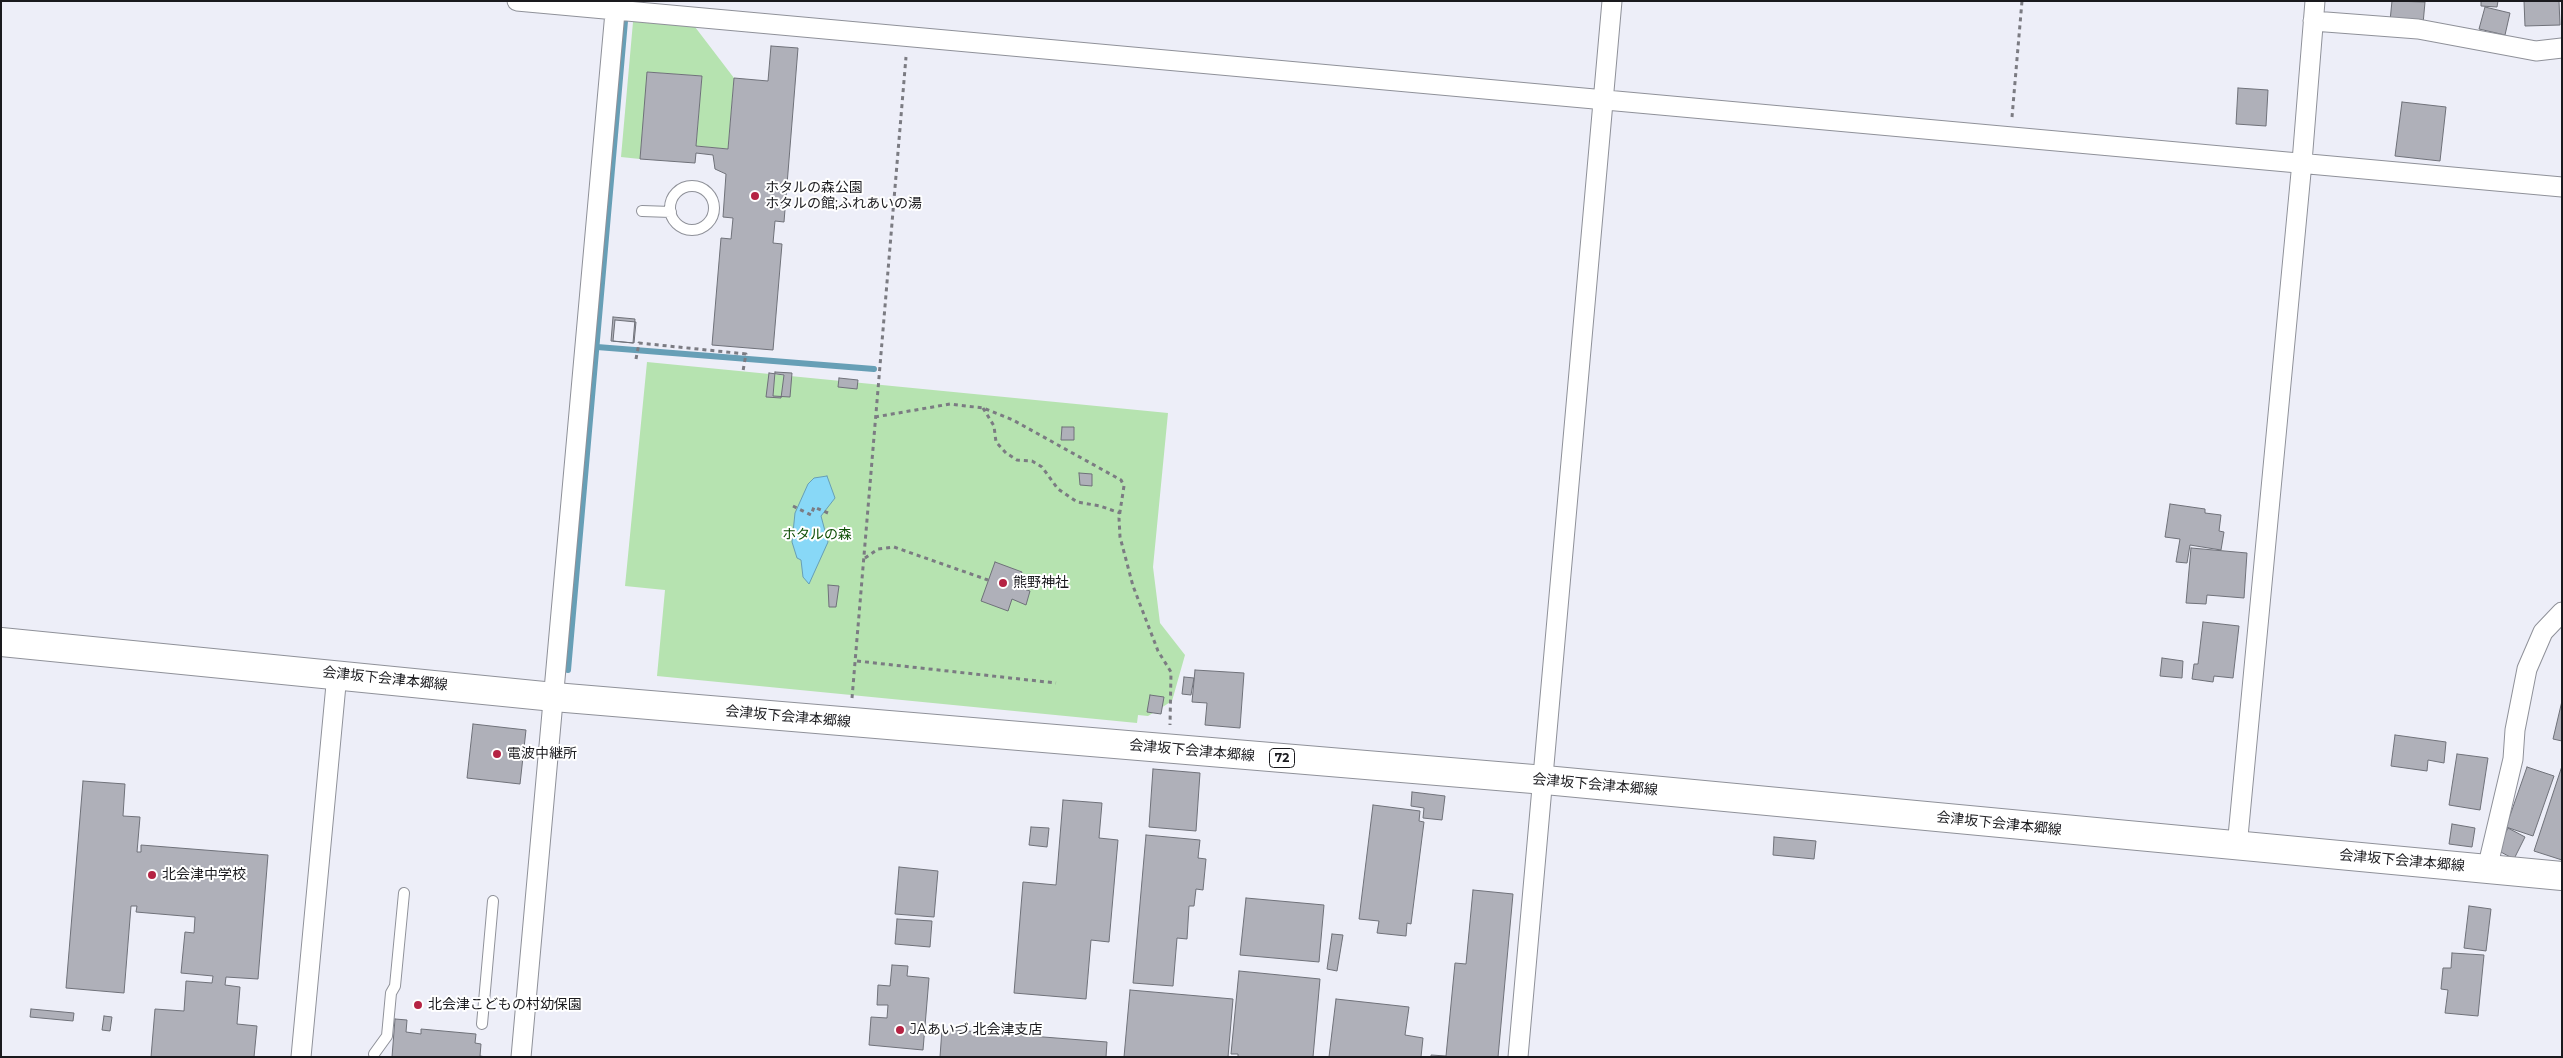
<!DOCTYPE html>
<meta charset="utf-8">
<style>
body{margin:0}
#map{position:relative;width:2563px;height:1058px;overflow:hidden;background:#edeef8;font-family:Montserrat,sans-serif}
canvas{display:block}
.frame{position:absolute;inset:0;border:2px solid #1a1a1e;pointer-events:none}
</style>
<div id="map">
<canvas width="2563" height="1058"></canvas>
<div class="frame"></div>
</div>
<script>
const g = document.querySelector('canvas').getContext('2d');
g.lineJoin = 'round';
function paint(path, color) { g.fillStyle = color; g.fill(path, 'evenodd'); }
const toPath = rows => new Path2D(rows.map(r => 'M' + r).join(''));
function strokePath(path, color, width, dash) { g.strokeStyle = color; g.lineWidth = width; g.lineCap = dash ? 'butt' : 'round'; g.setLineDash(dash || []); g.stroke(path); }
function write(font, color, halo, rows, align = 'center') {
  g.font = font + ' Montserrat,"Noto Sans JP",sans-serif'; g.lineWidth = 4; g.setLineDash([]); g.textBaseline = 'middle'; g.strokeStyle = halo; g.fillStyle = color; for (const [text, x, y, turn = 0] of rows) {
    g.save(); g.translate(x, y); g.rotate((+turn || 0) * Math.PI / 180); g.textAlign = isNaN(turn) ? turn : align; if (halo) g.strokeText(text, 0, 0); g.fillText(text, 0, 0); g.restore();
  }
}
const green = toPath([
 [633,22,692,23,734,78,728,149,696,146,702,76,648,72,640,159,621,157],
 [647,362,1168,413,1153,567,1160,623,1185,655,1172,701,1148,716,1138,715,1137,723,657,676,665,590,625,586]
]);
const water = toPath([
 [827,476,835,498,821,516,828,542,809,584,803,577,801,560,797,558,792,542,795,513,808,484,814,478,827,476]
]);
const stream = toPath([
 [597,347,874,369],
 [568,670,625,21]
]);
const building = toPath([
 [2392,1,2425,2,2423,24,2390,21,2392,1],
 [2481,1,2498,1,2497,7,2481,6,2481,1],
 [2524,1,2559,1,2560,25,2525,26,2524,1],
 [2485,7,2510,13,2505,35,2479,29,2485,7],
 [771,46,798,48,784,222,775,221,773,243,782,244,773,350,712,345,721,238,731,239,733,218,723,217,726,174,715,169,713,155,696,153,695,163,640,159,647,72,702,76,696,146,728,149,734,78,768,81,771,46],
 [2238,88,2268,90,2266,126,2236,124,2238,88],
 [2402,102,2446,107,2440,161,2395,156,2402,102],
 [613,317,635,319,633,343,611,341,613,317],
 [615,320,636,322,634,343,613,341,615,320],
 [775,372,792,373,790,397,773,396,775,372],
 [769,373,784,375,781,398,766,397,769,373],
 [839,378,858,380,857,389,838,387,839,378],
 [1062,427,1074,427,1074,440,1061,440,1062,427],
 [1079,473,1092,474,1092,486,1080,485,1079,473],
 [2170,504,2205,509,2205,513,2221,515,2219,531,2224,532,2221,550,2190,545,2187,563,2176,562,2180,539,2165,537,2170,504],
 [2191,548,2247,553,2244,598,2207,595,2206,604,2186,603,2191,548],
 [995,562,1022,572,1017,587,1030,591,1026,605,1012,599,1008,611,981,601,995,562],
 [828,585,839,586,836,607,829,607,828,585],
 [2203,622,2239,626,2233,678,2214,676,2213,682,2192,679,2194,664,2198,664,2203,622],
 [2162,658,2183,661,2182,678,2160,676,2162,658],
 [1195,670,1244,673,1240,728,1205,725,1207,703,1192,702,1195,670],
 [1184,677,1194,678,1191,695,1182,694,1184,677],
 [1150,695,1164,697,1161,714,1147,712,1150,695],
 [2562,701,2562,744,2562,741,2553,739,2562,701],
 [473,724,526,730,520,784,467,778,473,724],
 [2395,735,2446,742,2444,763,2428,760,2427,771,2391,766,2395,735],
 [2457,754,2488,758,2480,810,2449,805,2457,754],
 [2562,766,2562,860,2534,851,2562,766],
 [2527,767,2554,776,2533,836,2506,827,2527,767],
 [1153,769,1200,773,1196,831,1149,827,1153,769],
 [83,781,125,784,123,816,140,817,137,852,141,852,141,845,268,855,258,979,226,977,225,985,240,987,237,1024,257,1026,254,1057,151,1057,155,1009,184,1011,186,981,212,983,213,976,181,973,185,932,194,933,195,917,136,912,137,906,131,906,124,993,66,988,83,781],
 [1412,792,1445,796,1442,820,1423,818,1424,808,1411,806,1412,792],
 [1063,800,1102,803,1099,838,1118,840,1109,942,1091,940,1086,999,1014,993,1023,882,1056,885,1063,800],
 [1373,805,1420,811,1419,821,1424,822,1411,924,1407,923,1406,936,1377,933,1379,921,1359,919,1373,805],
 [2452,824,2475,828,2472,847,2449,844,2452,824],
 [1031,827,1049,828,1047,847,1029,845,1031,827],
 [2508,828,2525,837,2514,859,2497,850,2508,828],
 [1146,835,1200,840,1198,858,1206,859,1203,890,1196,889,1194,906,1189,906,1187,939,1177,938,1173,986,1133,983,1146,835],
 [1774,837,1816,841,1814,859,1773,855,1774,837],
 [899,867,938,871,934,917,895,914,899,867],
 [1473,890,1513,894,1498,1057,1431,1057,1431,1055,1446,1056,1455,963,1466,964,1473,890],
 [1246,898,1324,905,1319,962,1240,955,1246,898],
 [2469,906,2491,909,2486,951,2464,948,2469,906],
 [897,919,932,921,930,947,895,944,897,919],
 [1332,934,1343,935,1337,971,1327,969,1332,934],
 [2452,953,2484,955,2478,1016,2445,1013,2448,990,2441,989,2443,968,2451,968,2452,953],
 [892,965,908,966,907,976,929,978,923,1050,869,1045,871,1017,887,1018,888,1005,877,1005,878,985,890,986,892,965],
 [1239,971,1320,979,1313,1057,1238,1057,1238,1054,1231,1054,1239,971],
 [1130,990,1233,999,1228,1057,1124,1057,1130,990],
 [1336,999,1409,1007,1405,1035,1423,1038,1421,1057,1329,1057,1336,999],
 [31,1009,74,1013,73,1021,30,1017,31,1009],
 [104,1016,112,1017,110,1031,102,1030,104,1016],
 [395,1019,407,1020,406,1032,421,1034,421,1029,476,1034,475,1043,481,1044,480,1056,486,1057,392,1057,395,1019],
 [942,1029,1107,1042,1106,1057,940,1057,942,1029]
]);
const path = toPath([
 [2012,117,2022,1],
 [636,359,639,343,746,354,743,371],
 [983,408,994,426,996,442,1006,453,1017,460,1032,461,1042,467,1058,489,1077,502,1100,506,1120,513],
 [875,417,950,404,983,408,1013,420,1121,480,1124,486,1119,518,1120,537,1133,586,1158,651,1171,672,1170,725],
 [793,506,811,515,814,507,828,513],
 [865,558,878,549,894,547,988,580],
 [857,661,1056,683],
 [852,698,906,57]
]);
const lane = toPath([
 '670 208a22 22 0 1 1 44 0a22 22 0 1 1-44 0Z',
 [642,211,671,212],
 [482,1024,493,901],
 [374,1054,387,1036,391,993,395,986,404,893]
]);
const street = toPath([
 [517,1,2562,187],
 [2313,21,2418,29,2536,51,2562,48],
 [2237,847,2302,162,2315,1],
 [2487,869,2513,759,2515,730,2527,669,2543,632,2562,612],
 [301,1057,337,674],
 [521,1057,616,1],
 [1518,1057,1612,1]
]);
const primary = toPath([
 [1,642,554,697,1545,780,2562,876]
]);
const markers = [
 [755,196,5,"#b52343"],
 [1003,583,5,"#b52343"],
 [497,754,5,"#b52343"],
 [152,875,5,"#b52343"],
 [418,1005,5,"#b52343"],
 [900,1030,5,"#b52343"]
];
const shields = [
 [1282,758,25]
];
const shieldNames = [
 ["72",1282,758]
];
const poiNames = [
 ["ホタルの森公園",765,188],
 ["ホタルの館;ふれあいの湯",765,204],
 ["熊野神社",1013,583],
 ["電波中継所",507,754],
 ["北会津中学校",162,875],
 ["北会津こどもの村幼保園",428,1005],
 ["JAあいづ 北会津支店",910,1030]
];
const parkNames = [
 ["ホタルの森",817,535]
];
const streetNames = [
 ["会津坂下会津本郷線",385,679,6],
 ["会津坂下会津本郷線",788,717,5],
 ["会津坂下会津本郷線",1192,751,5],
 ["会津坂下会津本郷線",1595,785,5],
 ["会津坂下会津本郷線",1999,824,6],
 ["会津坂下会津本郷線",2402,861,5]
];
paint(green, '#b6e3b0');
paint(water, '#88d8f7');
strokePath(water, '#679fb6', 1);
strokePath(stream, '#679fb6', 6);
paint(building, '#afb0b9');
strokePath(building, '#6f7179', 1);
strokePath(lane, '#8f9199', 12);
strokePath(street, '#8f9199', 21);
strokePath(primary, '#8f9199', 30);
strokePath(path, '#7b7b82', 3, [4, 4]);
strokePath(lane, '#fff', 10);
strokePath(street, '#fff', 19);
strokePath(primary, '#fff', 28);
for (const [x, y, r, color] of markers) { const dot = new Path2D(); dot.arc(x, y, r, 0, 2 * Math.PI); g.fillStyle = color; g.fill(dot); strokePath(dot, '#fff', 2); }
for (const [x, y, w] of shields) { const box = new Path2D(); box.roundRect(x - w / 2, y - 9.5, w, 19, 4); g.fillStyle = '#fff'; g.fill(box); strokePath(box, '#1a1a1e', 1); }
write('bold 12px', '#1a1a1e', null, shieldNames);
write('14px', '#1a1a1e', '#fff', poiNames, 'left');
write('14px', '#0e4f06', '#fff', parkNames);
write('14px', '#1a1a1e', '#fff', streetNames);
</script>
